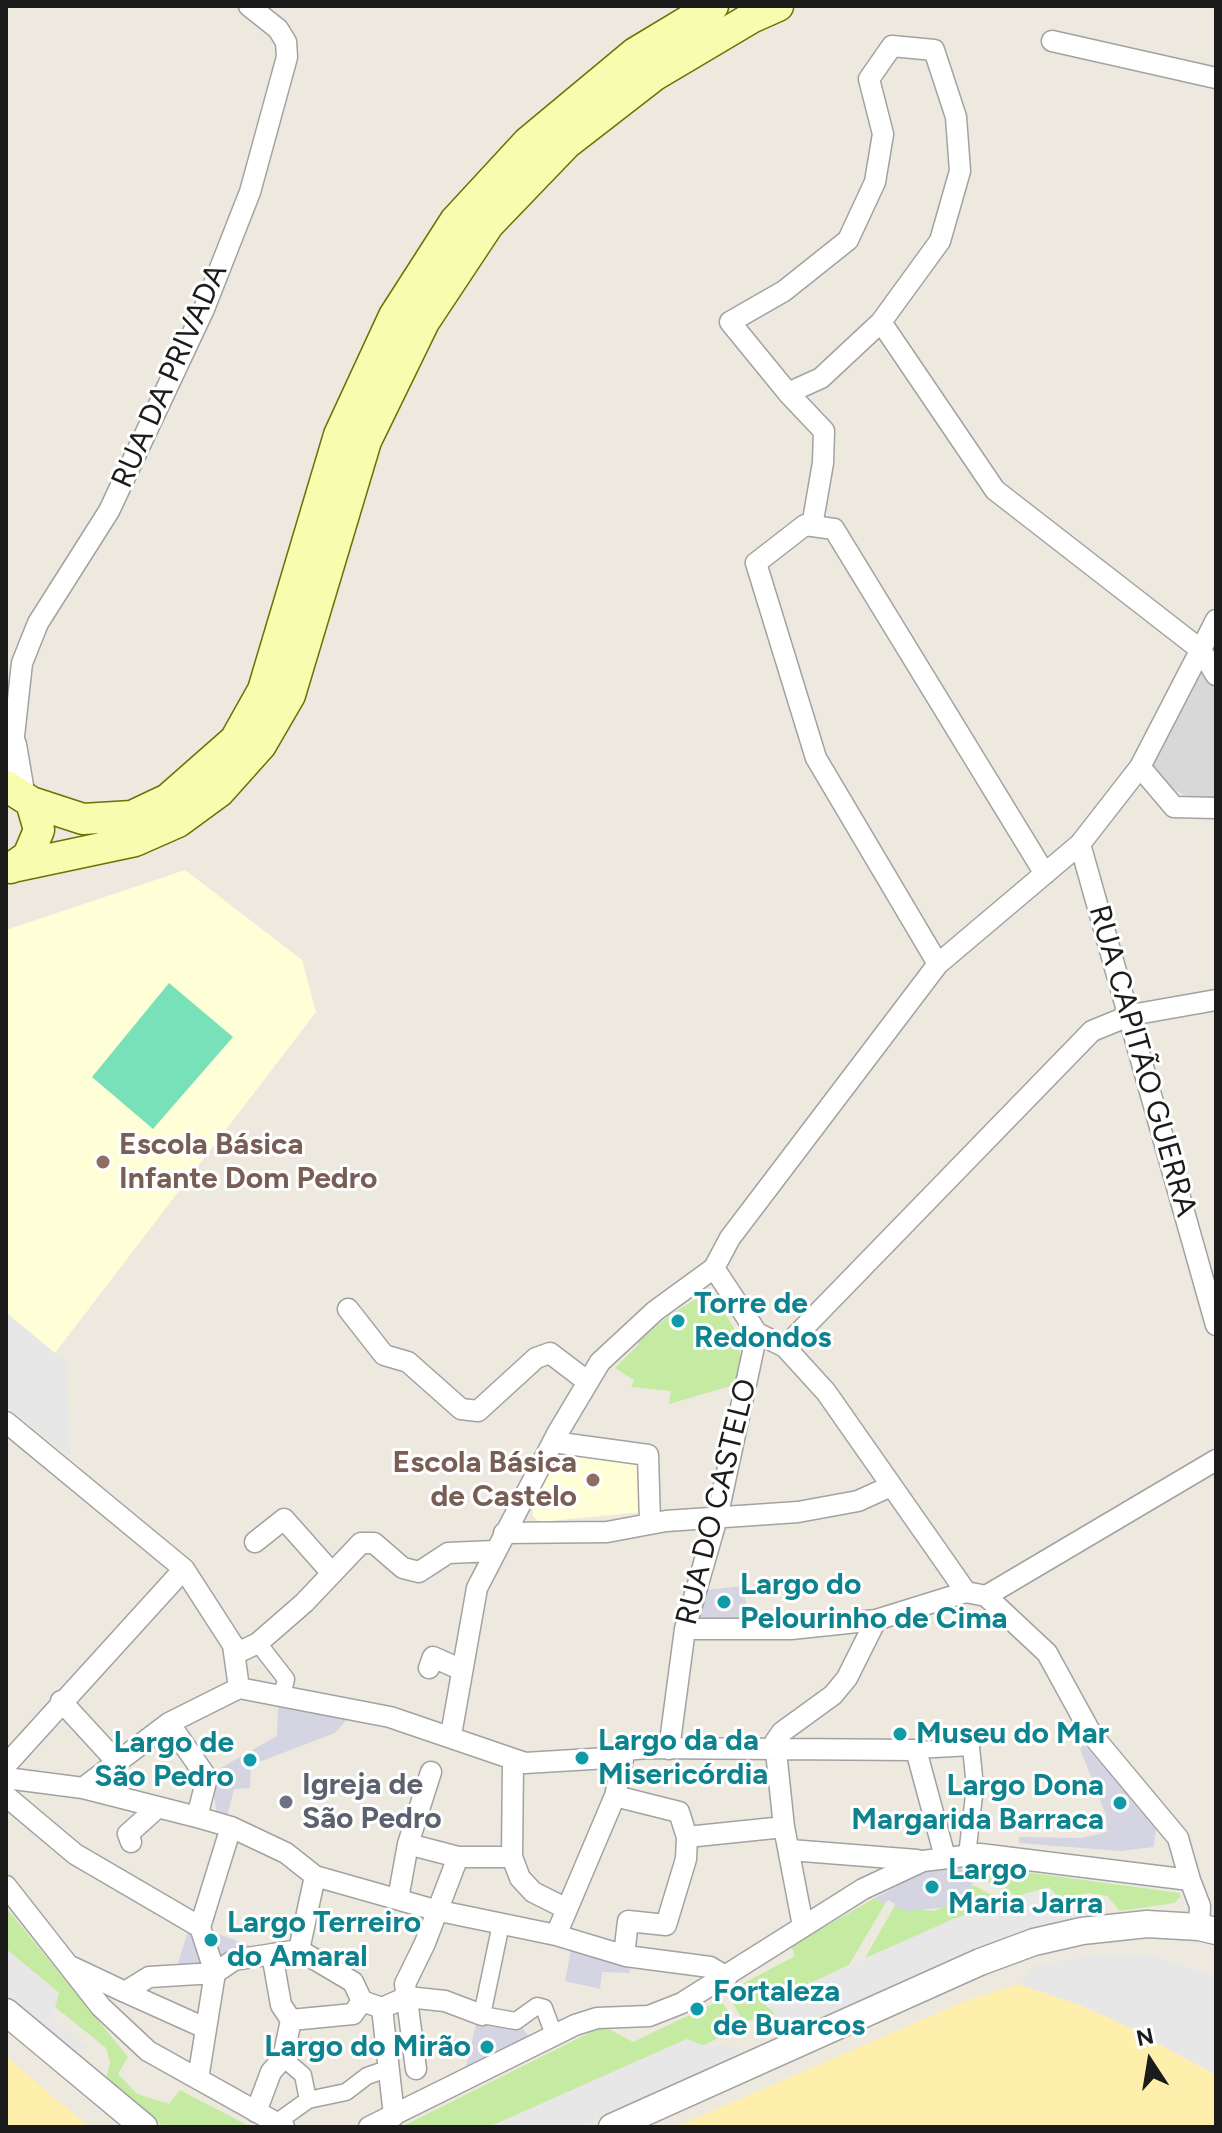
<!DOCTYPE html>
<meta charset="utf-8">
<style>
body{margin:0}
#map{position:relative;width:1222px;height:2133px;overflow:hidden;background:#ede9df;font-family:Figtree,sans-serif}
canvas{display:block}
.frame{position:absolute;inset:0;border:8px solid #1b1b1b;pointer-events:none}
.north{position:absolute;left:1110px;top:2021px;width:80px;height:80px;-webkit-text-stroke:6px #fff;paint-order:stroke;rotate:348deg;font-size:22px;font-weight:700;line-height:32px;text-align:center;color:#1b1b1b}
.north::after{content:'';display:block;margin:auto;width:28px;height:36px;background:#1b1b1b;clip-path:polygon(50% 0,100% 100%,50% 72%,0 100%)}
</style>
<div id="map">
<canvas width="1222" height="2133"></canvas>
<div class="frame"></div>
<div class="north">N</div>
</div>
<script>
const g = document.querySelector('canvas').getContext('2d');
g.lineJoin = 'round';
function paint(path, color) { g.fillStyle = color; g.fill(path, 'evenodd'); }
const toPath = rows => new Path2D(rows.map(r => 'M' + r).join(''));
function strokePath(path, color, width, dash) { g.strokeStyle = color; g.lineWidth = width; g.lineCap = dash ? 'butt' : 'round'; g.setLineDash(dash || []); g.stroke(path); }
function write(font, color, halo, rows, align = 'center') {
  g.font = font + ' Figtree,sans-serif'; g.lineWidth = 6; g.setLineDash([]); g.textBaseline = 'middle'; g.strokeStyle = halo; g.fillStyle = color; for (const [text, x, y, turn = 0] of rows) {
    g.save(); g.translate(x, y); g.rotate((+turn || 0) * Math.PI / 180); g.textAlign = isNaN(turn) ? turn : align; if (halo) g.strokeText(text, 0, 0); g.fillText(text, 0, 0); g.restore();
  }
}
const residential = toPath([
 [1216,640,1216,796,1195,801,1160,782,1150,765]
]);
const education = toPath([
 [185,870,302,960,316,1012,55,1353,6,1312,6,930],
 [563,1447,641,1459,642,1512,539,1522,533,1516,532,1501]
]);
const grass = toPath([
 [704,1294,715,1297,734,1328,741,1357,741,1383,669,1404,671,1391,631,1387,634,1380,615,1368,639,1344,637,1342,670,1315],
 [980,1866,1180,1893,1180,1897,1174,1903,1120,1911,1107,1896,1090,1893,1059,1899,1049,1887,1017,1896,977,1877],
 [973,1885,992,1895,995,1903,865,1958,894,1907,934,1911,956,1902],
 [875,1898,885,1904,849,1965,765,2004,775,2014,748,2021,740,2016,727,1992,795,1956,791,1946],
 [8,1910,128,2057,118,2074,137,2094,169,2104,180,2090,251,2127,164,2127,106,2079,110,2063,106,2048,55,2007,59,1993,6,1949],
 [721,2000,733,2019,733,2031,702,2046,687,2039,489,2127,401,2127,603,2026,633,2042]
]);
const sand = toPath([
 [1019,1984,1079,2005,1122,2024,1216,2075,1216,2127,676,2127,970,1999],
 [6,2056,60,2103,90,2127,6,2127]
]);
const pitch = toPath([
 [169,983,233,1037,153,1129,92,1077]
]);
const parking = toPath([
 [6,1314,66,1362,70,1456,6,1406],
 [1049,1887,1068,1908,1083,1906,1082,1918,982,1947,796,2030,764,2004,953,1919],
 [6,1949,59,1993,51,2018,87,2047,75,2054,6,1997],
 [1104,1954,1150,1955,1216,1977,1216,2075,1122,2024,1079,2004,1019,1984,1035,1965],
 [687,2039,702,2045,731,2045,744,2053,580,2127,489,2127]
]);
const plaza = toPath([
 [744,1586,748,1622,700,1617,706,1590],
 [284,1706,350,1716,335,1733,251,1765,250,1788,234,1789,227,1817,217,1814,212,1785,217,1770,277,1736,278,1707],
 [1084,1745,1147,1812,1156,1828,1154,1847,1120,1851,1019,1843,1019,1837,1082,1838,1107,1832,1106,1815,1080,1749],
 [936,1865,980,1866,970,1889,948,1907,908,1911,894,1907,895,1904,888,1900,885,1904,875,1898],
 [191,1921,200,1927,272,1954,175,1973],
 [572,1945,629,1962,630,1973,602,1972,600,1989,565,1981],
 [513,2014,528,2036,466,2067,477,2019]
]);
const pedestrian = toPath([
 [258,1643,286,1679,282,1696],
 [916,1750,971,1747,975,1787,967,1855],
 [501,1924,482,2015,516,2021,537,2006,544,2008,554,2035],
 [283,2058,303,2075,308,2100],
 [276,2123,308,2100,346,2092,367,2076,387,2069]
]);
const minor = toPath([
 [1052,41,1216,78],
 [881,322,821,378,788,393,730,322,784,291,848,240,875,182,883,134,869,79,892,46,934,50,956,117,960,171,940,241,881,322,995,490,1201,650,1216,675],
 [788,393,824,431,823,463,812,526],
 [13,745,22,663,38,623,109,511,204,309,250,192,287,57,286,42,278,29,249,6],
 [1140,767,1174,807,1216,808],
 [1080,844,1216,1325],
 [938,964,816,758,756,563,805,525,834,529,1045,874],
 [348,1309,384,1355,408,1362,461,1409,478,1411,536,1358,550,1353,588,1382],
 [757,1333,785,1347,1092,1031,1131,1015,1216,1000],
 [785,1347,826,1392,966,1592],
 [6,1422,184,1569,233,1645,239,1688],
 [553,1442,648,1455,650,1523],
 [504,1533,607,1532,666,1521,798,1512,858,1501,891,1486],
 [255,1542,284,1519,331,1572],
 [966,1592,986,1596,1047,1653,1092,1735,1178,1838,1190,1880],
 [986,1596,1216,1460],
 [685,1629,791,1629,876,1620,966,1592],
 [235,1654,258,1643,304,1603,361,1543,374,1543,403,1568,419,1572,448,1553,494,1551],
 [429,1668,433,1657,462,1670],
 [61,1701,117,1762],
 [169,1723,207,1778,197,1817],
 [451,1735,477,1588,557,1434,600,1362,655,1311,714,1268,730,1238,938,964,1080,844,1140,767,1216,620],
 [669,1749,685,1629,717,1518,757,1333,714,1268],
 [513,1761,512,1857,520,1878,533,1892,565,1908],
 [6,1765,184,1569],
 [6,1778,83,1788,197,1817,231,1827,286,1853,315,1876,435,1910,556,1935,626,1956,710,1967,727,1977],
 [83,1788,169,1723,239,1688,390,1717,525,1763,608,1758,625,1750,647,1748,916,1750,945,1857],
 [6,1796,75,1854,200,1927],
 [615,1796,679,1812,687,1837,686,1859,666,1925,628,1921,624,1955],
 [687,1837,784,1827],
 [131,1842,128,1834,157,1808],
 [408,1844,458,1857,512,1857],
 [790,1850,917,1860],
 [6,1886,101,2007,148,2051,284,2127],
 [398,1899,408,1844,431,1772],
 [803,1926,784,1827,775,1742,782,1732,833,1695,847,1678,876,1620],
 [200,1927,215,1973,234,1960,299,1950,353,1982,362,2001,382,2008,407,1997],
 [200,1927,231,1827],
 [556,1935,615,1796,625,1750],
 [299,1950,315,1876],
 [272,1954,281,2005,291,2020],
 [72,1967,125,1992,149,1977,215,1973,198,2079],
 [125,1992,205,2028],
 [407,1997,445,2001,482,2015],
 [382,2008,394,2116],
 [291,2020,353,2014,362,2001],
 [416,2069,405,1984,425,1943,458,1857],
 [256,2112,271,2072,283,2058,291,2020],
 [369,2127,575,2025,597,2018,649,2016,682,2003,863,1889,923,1861,980,1854,1190,1880,1200,1906,1199,1927]
]);
const tertiary = toPath([
 [13,745,21,792],
 [6,2012,144,2127],
 [612,2127,980,1962,1034,1942,1082,1931,1147,1924,1199,1927,1216,1931]
]);
const secondary = toPath([
 [6,786,31,802,39,830,28,856,11,868],
 [31,802,83,819,132,816,168,799,235,740,263,690,339,435,394,316,455,221,528,142,635,53,713,6],
 [17,866,135,841,178,822,219,792,261,745,290,695,366,441,424,322,489,224,566,144,655,75,751,18,778,6]
]);
const markers = [
 [103,1162,8,"#8d6e63"],
 [678,1321,8,"#0f9aa8"],
 [593,1480,8,"#8d6e63"],
 [724,1602,8,"#0f9aa8"],
 [900,1734,8,"#0f9aa8"],
 [582,1758,8,"#0f9aa8"],
 [250,1760,8,"#0f9aa8"],
 [286,1802,8,"#6b7280"],
 [1120,1803,8,"#0f9aa8"],
 [932,1887,8,"#0f9aa8"],
 [211,1940,8,"#0f9aa8"],
 [697,2009,8,"#0f9aa8"],
 [487,2047,8,"#0f9aa8"]
];
const streetNames = [
 ["RUA DA PRIVADA",170,376,-66],
 ["RUA CAPITÃO GUERRA",1142,1061,74],
 ["RUA DO CASTELO",717,1502,-76]
];
const educationNames = [
 ["Escola Básica",119,1145],
 ["Infante Dom Pedro",119,1179],
 ["Escola Básica",577,1463,"right"],
 ["de Castelo",577,1497,"right"]
];
const cultureNames = [
 ["Torre de",694,1304],
 ["Redondos",694,1338],
 ["Largo do",740,1585],
 ["Pelourinho de Cima",740,1619],
 ["Museu do Mar",916,1734],
 ["Largo da da",598,1741],
 ["Misericórdia",598,1775],
 ["Largo de",234,1743,"right"],
 ["São Pedro",234,1777,"right"],
 ["Largo Dona",1104,1786,"right"],
 ["Margarida Barraca",1104,1820,"right"],
 ["Largo",948,1870],
 ["Maria Jarra",948,1904],
 ["Largo Terreiro",227,1923],
 ["do Amaral",227,1957],
 ["Fortaleza",713,1992],
 ["de Buarcos",713,2026],
 ["Largo do Mirão",471,2047,"right"]
];
const worshipNames = [
 ["Igreja de",302,1785],
 ["São Pedro",302,1819]
];
paint(residential, '#d9d8d8');
paint(education, '#feffd7');
paint(grass, '#c5eba2');
paint(sand, '#ffefac');
paint(pitch, '#78e1ba');
paint(parking, '#e7e7e7');
paint(plaza, '#d4d4e3');
strokePath(pedestrian, '#a2a2a2', 19);
strokePath(minor, '#a2a2a2', 23);
strokePath(tertiary, '#a2a2a2', 29);
strokePath(secondary, '#667400', 33);
strokePath(pedestrian, '#fff', 16);
strokePath(minor, '#fff', 20);
strokePath(tertiary, '#fff', 26);
strokePath(secondary, '#f7fcae', 30);
for (const [x, y, r, color] of markers) { const dot = new Path2D(); dot.arc(x, y, r, 0, 2 * Math.PI); g.fillStyle = color; g.fill(dot); strokePath(dot, '#fff', 3); }
write('30px', '#1b1b1b', '#fff', streetNames);
write('bold 30px', '#785e54', '#fff', educationNames, 'left');
write('bold 30px', '#0d838f', '#fff', cultureNames, 'left');
write('bold 30px', '#5b616d', '#fff', worshipNames, 'left');
</script>
